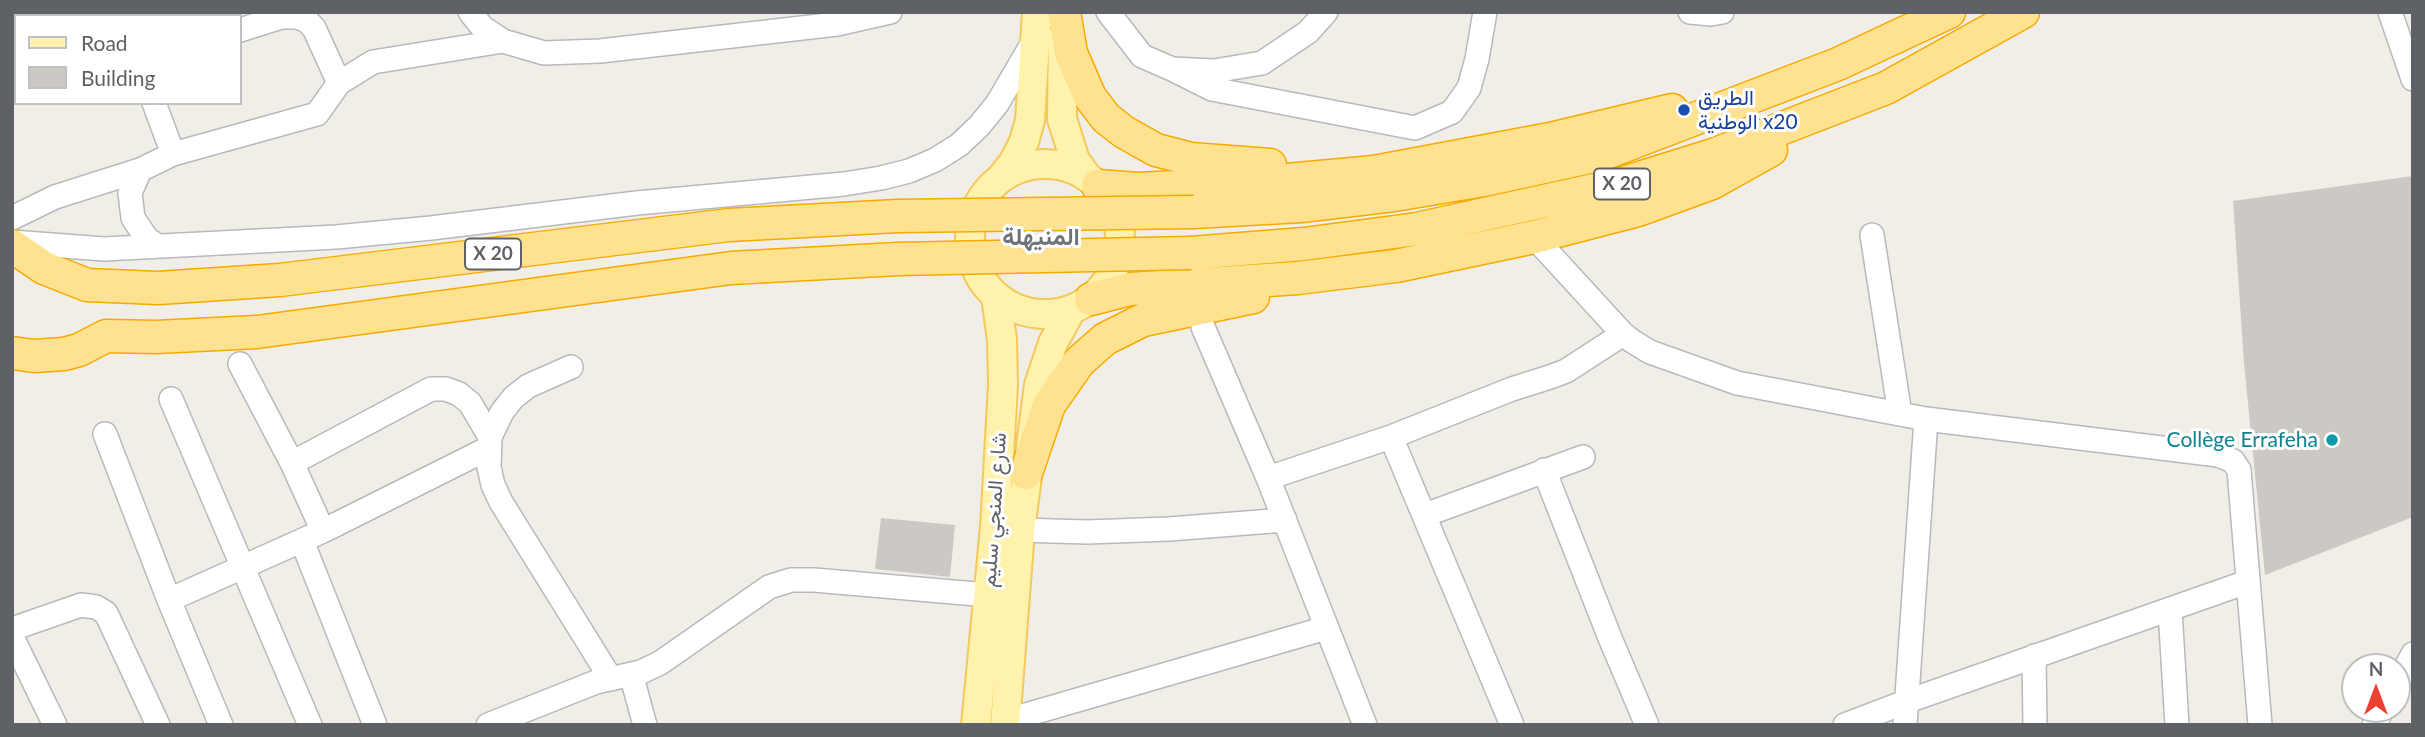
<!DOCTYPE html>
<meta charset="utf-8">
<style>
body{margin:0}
#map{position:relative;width:2425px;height:737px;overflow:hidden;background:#f1eee7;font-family:Lato,sans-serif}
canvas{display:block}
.frame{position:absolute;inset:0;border:14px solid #5e6267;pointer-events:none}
.legend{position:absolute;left:14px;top:14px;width:228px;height:91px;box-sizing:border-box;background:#fff;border:2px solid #bfc0c2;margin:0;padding:9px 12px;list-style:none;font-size:21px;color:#5e6267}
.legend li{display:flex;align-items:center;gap:14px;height:35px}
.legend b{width:35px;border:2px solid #bfc0c2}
.north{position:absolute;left:2341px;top:653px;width:70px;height:70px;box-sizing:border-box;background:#fff;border:2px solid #bfc0c2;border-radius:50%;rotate:0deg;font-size:19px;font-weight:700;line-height:28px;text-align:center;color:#5e6267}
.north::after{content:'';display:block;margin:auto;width:24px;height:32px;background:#ec3f31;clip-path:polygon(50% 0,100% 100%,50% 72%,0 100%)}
</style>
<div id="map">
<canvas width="2425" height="737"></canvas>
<div class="frame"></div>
<ul class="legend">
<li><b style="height:9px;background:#fff2ad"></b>Road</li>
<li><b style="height:19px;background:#ccc9c4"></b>Building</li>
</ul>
<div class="north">N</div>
</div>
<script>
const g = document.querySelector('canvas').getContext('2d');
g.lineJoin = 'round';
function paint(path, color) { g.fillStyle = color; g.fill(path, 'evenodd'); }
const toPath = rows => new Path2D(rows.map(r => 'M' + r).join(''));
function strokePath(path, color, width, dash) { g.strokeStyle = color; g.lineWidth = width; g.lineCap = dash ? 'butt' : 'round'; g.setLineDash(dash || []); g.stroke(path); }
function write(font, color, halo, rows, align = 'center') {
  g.font = font + ' Lato,Vazirmatn,sans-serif'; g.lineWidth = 6; g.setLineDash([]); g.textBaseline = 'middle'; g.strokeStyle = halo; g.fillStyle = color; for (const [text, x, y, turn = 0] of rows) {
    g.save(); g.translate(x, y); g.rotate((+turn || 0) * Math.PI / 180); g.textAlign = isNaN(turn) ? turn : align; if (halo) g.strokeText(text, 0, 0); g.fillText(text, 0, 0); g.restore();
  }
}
const building = toPath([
 [2413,176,2413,517,2265,575,2244,363,2233,201],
 [881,518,955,525,950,577,875,569]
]);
const minor = toPath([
 [470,12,483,28,503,41,544,53,600,51,837,24,890,12],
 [1108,12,1142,56,1172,69,1214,71,1262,63,1308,32,1326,12],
 [1690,12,1711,14,1722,12],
 [2390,12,2413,79],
 [240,30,281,17,296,17,306,20,314,28,339,83],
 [1172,69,1212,89,1415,128,1452,112,1469,88,1477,59,1485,12],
 [154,103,173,154],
 [140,170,130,193,133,218,147,239,158,246],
 [12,218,55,197,140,170,173,154,317,114,339,83,373,62,503,41],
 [1872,235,1900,414],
 [1534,237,1623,334,1632,341,1650,352,1737,383,1926,419,2218,455,2233,461,2239,470,2260,725],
 [12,242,104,249,336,237,431,228,637,203,844,184,881,178,909,171,935,160,959,145,979,126,997,104,1035,39],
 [1203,327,1268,478,1365,725],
 [240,364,292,463,323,531],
 [571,367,528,386,513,398,502,412,490,437,489,467,493,485,501,502,611,679],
 [171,399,310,725],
 [105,434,169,600],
 [1391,437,1512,725],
 [292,463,431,389,446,389,459,394,470,403,490,437],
 [1544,470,1610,638,1647,725],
 [1268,478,1391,437,1512,389,1550,377,1566,371,1623,334],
 [1425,515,1583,457],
 [1020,530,1087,532,1169,529,1285,520],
 [302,541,375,725],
 [2170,610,2177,725],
 [12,629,81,605,96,607,106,613,158,725],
 [12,637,55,725],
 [2034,656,2035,725],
 [631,674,645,725],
 [2397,683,2413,654],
 [1005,721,1326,628],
 [221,725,169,600,323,531,489,448],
 [488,725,596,682,641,672,660,663,769,587,791,580,814,580,988,595],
 [1845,725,1908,701,2247,582],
 [1905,725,1926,419],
 [2374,725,2383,709]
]);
const major = toPath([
 [1063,35,1062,119,1075,160,1087,177],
 '970 239a75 75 0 1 1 150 0a75 75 0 1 1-150 0Z',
 [1000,179,1013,163,1024,142,1030,120,1037,12],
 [976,725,995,527,1003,385,1002,340,996,296],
 [1005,725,1020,530,1039,385,1053,343,1071,310]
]);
const highway = toPath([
 [1064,12,1071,53,1090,97,1106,118,1124,132,1156,150,1191,159,1270,165],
 [1098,186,1138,189,1255,183,1374,172,1550,139,1672,110],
 [1194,212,1301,206,1394,195,1484,180,1603,154,1838,64,1949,12],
 [12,246,44,268,87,285,158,288,280,280,729,225,898,216],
 [1191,253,1304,244,1417,229,1617,185,1713,155,1886,88,2023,12],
 [1091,299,1130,289,1298,278,1396,266,1534,237,1638,210,1712,183,1771,150],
 [12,353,34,356,64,354,79,350,106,336,156,337,257,332,731,268,898,259],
 [1026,473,1049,405,1079,362,1105,339,1143,320,1253,297]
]);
const highwayBridge = toPath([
 [898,216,1194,212],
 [898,259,1191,253]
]);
const markers = [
 [1684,110,7,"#1a4fb4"],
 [2332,440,7,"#0f9aa8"]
];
const shields = [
 [1622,184,56],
 [493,254,56]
];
const shieldNames = [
 ["X 20",1622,184],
 ["X 20",493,254]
];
const transitNames = [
 ["الطريق",1698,98],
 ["الوطنية x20",1698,122]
];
const cultureNames = [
 ["Collège Errafeha",2318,440]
];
const streetNames = [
 ["شارع المنجي سليم",994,510,-86]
];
const quarterNames = [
 ["المنيهلة",1041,237]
];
paint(building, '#ccc9c4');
strokePath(minor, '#b7b9bd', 26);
strokePath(major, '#f4c95c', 32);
strokePath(highway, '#f7aa00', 35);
strokePath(minor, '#fff', 23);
strokePath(major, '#fff2ad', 28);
strokePath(highway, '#ffe290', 32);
strokePath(highwayBridge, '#f7aa00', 35, []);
strokePath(highwayBridge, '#ffe290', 32);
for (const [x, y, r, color] of markers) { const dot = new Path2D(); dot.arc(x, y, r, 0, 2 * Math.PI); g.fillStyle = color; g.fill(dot); strokePath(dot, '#fff', 2.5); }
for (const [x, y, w] of shields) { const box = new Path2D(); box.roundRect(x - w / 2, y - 15.5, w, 31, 5); g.fillStyle = '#fff'; g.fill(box); strokePath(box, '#5e6267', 2); }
write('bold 19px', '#5e6267', null, shieldNames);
write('21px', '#164399', '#fff', transitNames, 'left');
write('21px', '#0d838f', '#fff', cultureNames, 'right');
write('21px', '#5e6267', '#fff', streetNames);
write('bold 24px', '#6f7479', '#fff', quarterNames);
</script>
